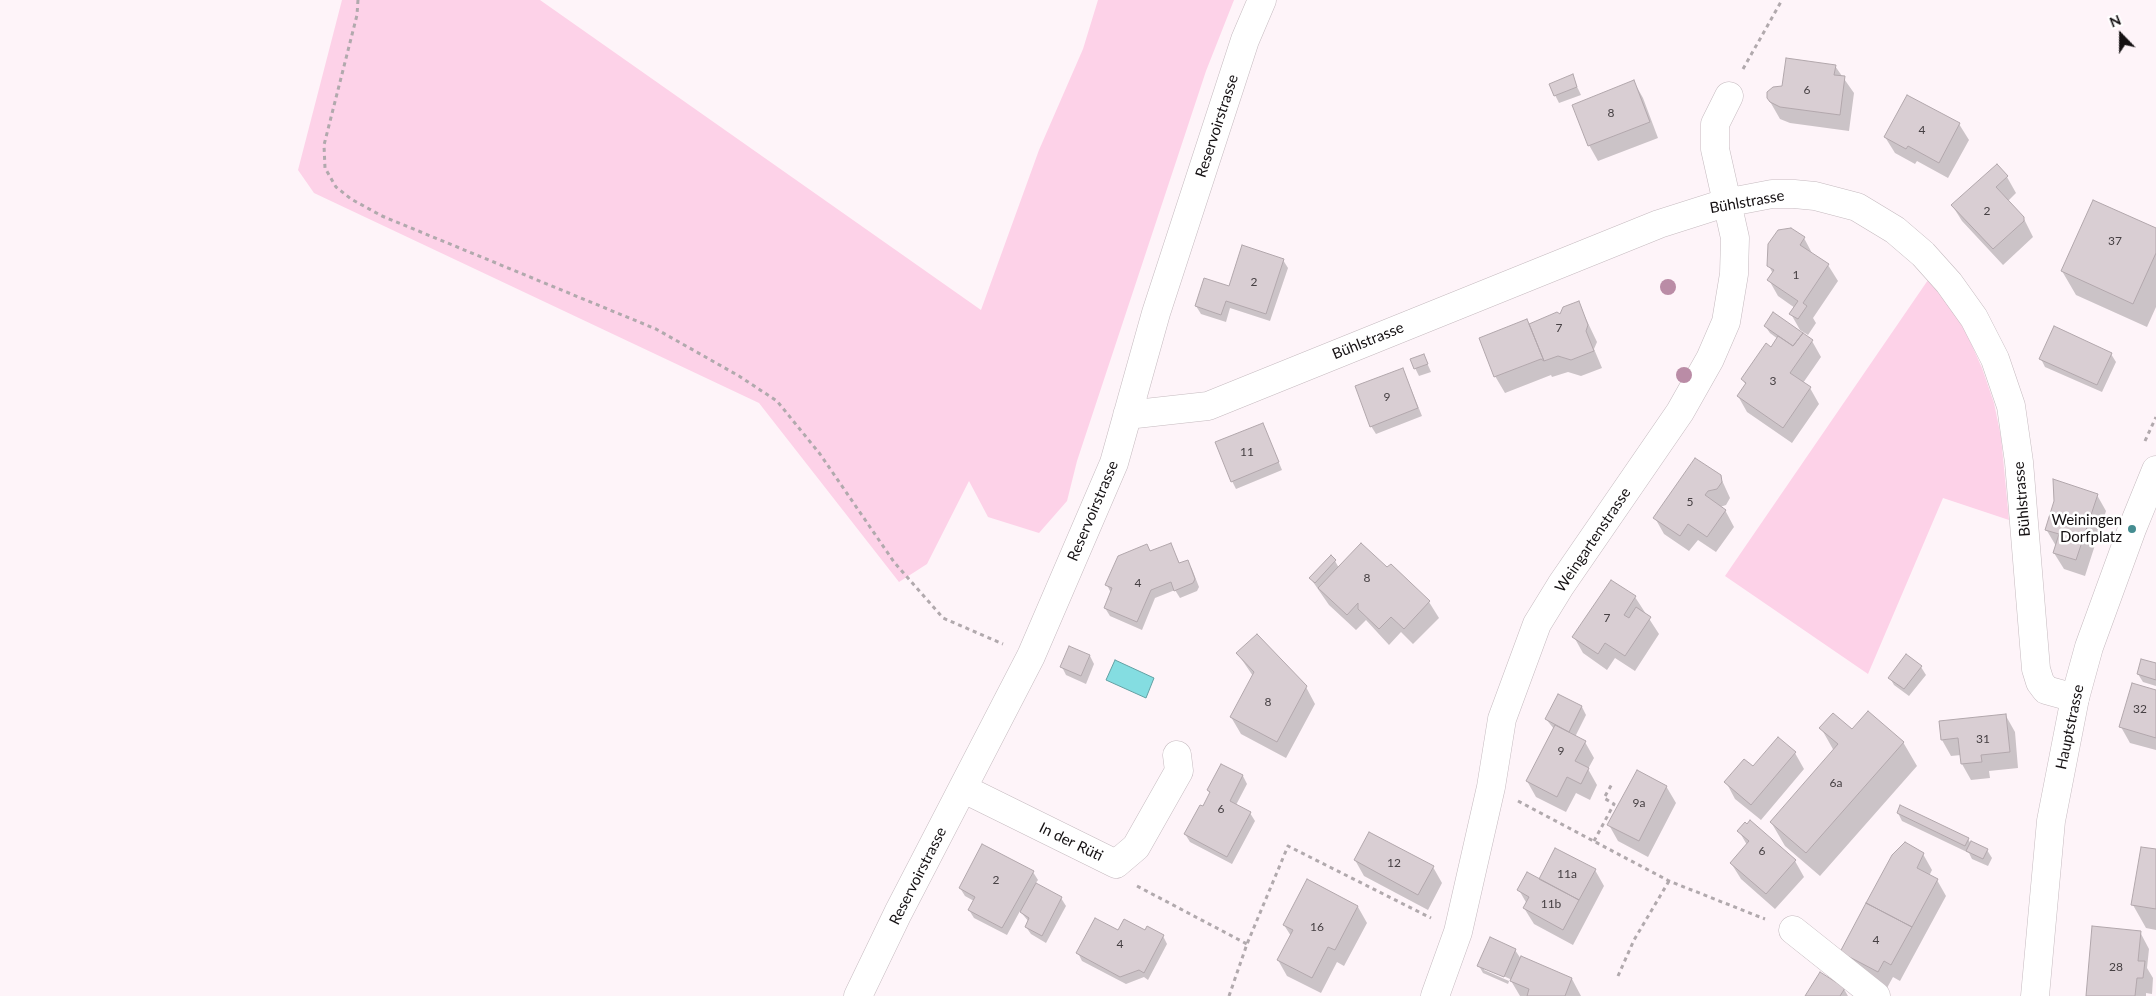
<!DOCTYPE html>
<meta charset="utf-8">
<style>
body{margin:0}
#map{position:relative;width:2156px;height:996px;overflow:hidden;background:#fef4f9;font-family:Lato,sans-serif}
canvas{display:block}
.north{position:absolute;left:2096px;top:10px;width:50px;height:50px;-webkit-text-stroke:4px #fff;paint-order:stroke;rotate:338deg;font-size:14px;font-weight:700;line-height:20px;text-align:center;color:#151113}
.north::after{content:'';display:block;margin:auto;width:18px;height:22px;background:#151113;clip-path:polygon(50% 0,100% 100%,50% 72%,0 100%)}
</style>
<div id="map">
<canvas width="2156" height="996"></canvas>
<div class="north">N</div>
</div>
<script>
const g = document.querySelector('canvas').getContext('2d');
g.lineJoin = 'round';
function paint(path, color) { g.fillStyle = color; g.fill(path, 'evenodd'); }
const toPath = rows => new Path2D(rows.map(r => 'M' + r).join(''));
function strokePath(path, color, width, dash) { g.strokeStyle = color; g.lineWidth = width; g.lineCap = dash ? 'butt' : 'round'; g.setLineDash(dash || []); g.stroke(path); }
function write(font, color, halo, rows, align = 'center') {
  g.font = font + ' Lato,sans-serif'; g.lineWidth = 5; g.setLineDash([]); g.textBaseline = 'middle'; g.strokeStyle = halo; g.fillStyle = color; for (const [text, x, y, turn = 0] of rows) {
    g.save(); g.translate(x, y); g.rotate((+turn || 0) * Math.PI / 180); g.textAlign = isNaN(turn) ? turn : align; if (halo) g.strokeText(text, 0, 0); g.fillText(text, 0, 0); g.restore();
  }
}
const green = toPath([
 [342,0,540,0,981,310,1039,150,1083,49,1098,0,1234,0,1206,71,1077,461,1067,501,1039,533,988,517,969,481,927,564,899,582,759,403,314,193,298,170],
 [1928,280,1949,306,1966,332,1982,368,1994,403,2001,437,2009,520,1943,498,1868,674,1725,576]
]);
const water = toPath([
 [1115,660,1154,678,1146,698,1106,680,1115,660]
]);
const shadow = toPath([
 [1835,66,1854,93,1849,131,1790,123,1780,119,1768,98,1783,88],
 [1572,76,1581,95,1559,103,1555,95],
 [1634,82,1643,98,1658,138,1598,161,1589,145],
 [1959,124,1969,140,1948,178,1917,161,1915,164,1895,153,1885,137],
 [2007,177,2016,193,2008,201,2023,217,2033,237,2003,265,1962,221,1952,205],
 [2156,229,2156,307,2147,327,2076,295,2062,271],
 [1804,238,1813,255,1828,265,1838,281,1813,318,1816,323,1808,335,1800,330,1791,314,1795,308,1778,296,1769,280,1773,274,1769,266],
 [1283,260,1288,268,1270,321,1230,308,1226,322,1201,314,1196,306],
 [1578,302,1597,342,1594,349,1602,368,1581,376,1568,372,1552,377,1551,375,1505,393,1495,376,1480,339,1560,316],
 [1765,326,1812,341,1821,357,1803,383,1810,388,1819,404,1792,443,1747,412,1738,396,1746,385,1742,379,1778,339,1770,333],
 [2111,354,2116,362,2102,392,2045,367,2041,359],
 [1424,356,1431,372,1419,376,1415,368],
 [1403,369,1422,416,1376,434,1371,426],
 [1263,424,1282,470,1236,489,1232,481],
 [1720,476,1730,498,1726,505,1720,507,1725,510,1734,527,1716,552,1698,540,1689,551,1664,534,1655,518],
 [2097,495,2106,511,2085,576,2064,569,2054,553,2056,546,2046,529],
 [1170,544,1180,564,1187,561,1192,569,1199,587,1197,591,1180,598,1175,590,1155,598,1142,630,1110,616,1105,608,1111,593,1107,585,1151,552],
 [1335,561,1339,568,1388,569,1391,565,1429,602,1439,618,1413,644,1401,632,1389,645,1366,620,1356,630,1329,605,1311,579],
 [1635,597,1659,634,1635,671,1615,658,1607,670,1583,653,1574,637],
 [1070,648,1090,656,1094,664,1086,684,1066,675,1062,667],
 [1238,654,1306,687,1315,704,1286,758,1241,734,1231,717,1253,676],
 [2156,665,2156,686,2143,682,2138,674],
 [1921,667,1926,675,1909,696,1894,685,1890,678],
 [2156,691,2156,750,2130,743,2121,727],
 [1559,695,1582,707,1586,715,1575,737,1585,742,1594,758,1588,769,1597,785,1590,800,1576,793,1566,812,1536,797,1527,781,1554,729,1546,719],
 [2006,716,2015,732,2018,768,1989,771,1990,778,1971,780,1962,764,1961,755,1951,756,1942,740],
 [1821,728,1852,731,1903,742,1917,766,1820,876,1785,846,1771,822,1834,751],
 [1795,753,1804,769,1761,820,1735,799,1726,782,1753,768],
 [1221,765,1243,776,1247,784,1236,805,1250,813,1255,821,1232,864,1190,842,1185,834,1210,794,1208,790],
 [1666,786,1676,803,1648,857,1618,841,1609,825],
 [1898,813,1968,839,1971,844,1987,850,1992,858,1988,866,1972,859,1969,853,1902,821],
 [1739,831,1795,861,1804,877,1775,909,1741,879,1731,863,1747,845],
 [2156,851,2156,930,2146,928,2133,905],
 [1923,854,1932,870,1929,876,1937,880,1946,896,1900,981,1893,977,1887,988,1850,968,1841,952],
 [1355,860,1433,867,1442,883,1428,910,1364,876],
 [1595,870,1604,886,1573,945,1534,924,1524,908,1527,904,1519,890,1540,880],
 [1033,872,1038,880,1035,884,1061,898,1066,906,1046,943,1031,934,1026,927,1029,922,1020,911,1007,935,974,918,969,910,974,901,965,896,960,888],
 [1307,881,1358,907,1367,923,1344,966,1337,962,1321,993,1287,976,1278,960,1291,936,1284,925],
 [1146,932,1163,936,1167,944,1148,980,1144,977,1126,984,1082,961,1078,953],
 [2140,932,2149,949,2147,968,2153,978,2152,994,2146,993,2146,996,2087,996],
 [1515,950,1521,959,1521,957,1572,979,1581,996,1520,996,1510,979,1508,984,1483,973,1479,966],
 [1484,967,1510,979,1509,981,1484,970],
 [1844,989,1848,996,1806,996]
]);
const building = toPath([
 [1786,58,1836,65,1834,75,1845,76,1840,115,1780,107,1770,102,1767,98,1767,92,1773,87,1782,86,1786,58],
 [1573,74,1577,87,1554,96,1549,84,1573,74],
 [1634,80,1650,122,1588,146,1572,105,1634,80],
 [1907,95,1960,123,1939,163,1908,146,1906,149,1884,137,1907,95],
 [1997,164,2008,176,1996,187,2024,217,2024,221,1993,249,1951,205,1997,164],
 [2093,200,2156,228,2156,253,2133,304,2061,271,2093,200],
 [1791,228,1805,237,1800,245,1829,264,1803,303,1807,306,1798,319,1789,314,1798,301,1767,280,1774,270,1767,266,1768,244,1778,230,1791,228],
 [1242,245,1284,259,1266,314,1226,301,1221,315,1195,306,1204,278,1229,286,1242,245],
 [1579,301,1588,325,1586,331,1594,351,1571,360,1558,356,1544,361,1529,324,1557,312,1560,314,1563,307,1579,301],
 [1773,312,1803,333,1793,346,1764,326,1773,312],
 [1527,319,1544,361,1541,359,1494,377,1479,338,1527,319],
 [2054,326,2112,353,2097,385,2039,359,2054,326],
 [1803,333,1813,340,1790,373,1811,387,1783,428,1737,396,1746,383,1741,379,1766,343,1771,347,1778,336,1793,346,1803,333],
 [1424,354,1428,364,1414,369,1410,359,1424,354],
 [1403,368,1418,408,1370,427,1355,386,1403,368],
 [1263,423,1279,462,1231,482,1215,442,1263,423],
 [1695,458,1721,475,1722,482,1717,489,1708,491,1705,495,1726,510,1707,537,1688,524,1680,536,1653,518,1695,458],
 [2053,479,2098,494,2076,560,2053,553,2059,534,2045,530,2054,501,2053,479],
 [1171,543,1179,563,1188,560,1195,579,1193,583,1174,591,1171,582,1151,590,1137,622,1104,608,1112,588,1105,585,1118,556,1147,544,1150,551,1171,543],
 [1361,543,1387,567,1391,564,1430,601,1404,629,1391,617,1379,629,1358,609,1358,603,1347,615,1318,588,1361,543],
 [1331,555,1336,560,1315,583,1309,578,1331,555],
 [1611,580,1636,596,1624,615,1629,618,1636,607,1651,617,1625,656,1605,643,1598,654,1572,637,1611,580],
 [1257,634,1307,686,1277,742,1230,717,1254,672,1236,653,1257,634],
 [1069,646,1090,655,1081,676,1060,667,1069,646],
 [1906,654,1922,666,1904,689,1888,678,1906,654],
 [2141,659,2156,663,2156,680,2137,674,2141,659],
 [2132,683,2156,690,2156,738,2119,727,2132,683],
 [1558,694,1582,706,1569,732,1545,719,1558,694],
 [1868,711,1904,742,1806,853,1770,822,1838,744,1819,728,1833,713,1852,729,1868,711],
 [2006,714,2010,752,1981,755,1982,762,1961,764,1958,738,1941,740,1939,721,2006,714],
 [1555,725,1586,741,1575,761,1589,768,1581,784,1567,777,1557,797,1526,781,1555,725],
 [1778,737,1796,752,1751,805,1724,782,1744,759,1753,766,1778,737],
 [1221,764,1243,775,1230,801,1251,812,1227,857,1184,834,1200,805,1203,806,1210,792,1207,790,1221,764],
 [1637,770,1667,786,1639,841,1607,825,1637,770],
 [1900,805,1969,838,1965,846,1897,813,1900,805],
 [1750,820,1796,860,1766,894,1730,863,1749,841,1737,831,1745,822,1747,824,1750,820],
 [1369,832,1434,866,1418,895,1354,860,1369,832],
 [1971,841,1988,849,1983,859,1966,851,1971,841],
 [1905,842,1924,853,1917,868,1938,879,1912,927,1866,903,1892,855,1905,842],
 [982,844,1034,871,1002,928,968,910,975,897,959,888,982,844],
 [2141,847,2156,849,2156,909,2131,905,2141,847],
 [1555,848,1596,869,1579,900,1539,879,1555,848],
 [1527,872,1579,900,1563,930,1523,908,1529,897,1517,890,1527,872],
 [1307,879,1358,906,1335,950,1328,947,1312,978,1277,960,1293,930,1283,925,1307,879],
 [1036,883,1062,897,1042,936,1025,927,1029,918,1020,912,1036,883],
 [1866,903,1912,927,1891,965,1884,961,1878,972,1840,952,1866,903],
 [1095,918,1118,930,1124,919,1145,930,1147,926,1164,935,1144,973,1139,970,1120,977,1076,953,1095,918],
 [2092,926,2141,931,2138,961,2145,961,2143,978,2137,978,2135,996,2086,996,2092,926],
 [1490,937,1516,949,1504,977,1477,966,1490,937],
 [1521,956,1572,978,1565,996,1527,996,1529,989,1510,981,1521,956],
 [1820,972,1845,988,1840,996,1805,996,1820,972]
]);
const path = toPath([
 [358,0,357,15,324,145,325,168,336,187,351,199,382,216,656,329,739,376,777,401,820,454,894,562,943,618,1003,644],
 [1743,69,1782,0],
 [2145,441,2156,417],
 [1518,801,1669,881,1765,919],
 [1594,841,1614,804,1604,798,1612,784],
 [1137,886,1247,944],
 [1618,976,1634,940,1669,881],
 [1229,996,1247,944,1288,846,1431,918]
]);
const minor = toPath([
 [1127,415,1208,406,1659,224,1725,203,1772,194,1794,194,1815,196,1857,207,1895,230,1923,254,1949,283,1974,318,1995,359,2011,406,2019,462,2036,669,2040,682,2046,690,2075,698],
 [964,789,1116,864,1136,847,1179,771,1177,755],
 [1793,930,1876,996],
 [858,996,898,913,1031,656,1114,463,1156,313,1245,40,1262,0],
 [1435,996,1458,932,1491,787,1502,719,1537,624,1561,585,1680,412,1710,359,1726,322,1734,274,1735,238,1715,149,1715,124,1729,96]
]);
const secondary = toPath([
 [2035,996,2051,821,2075,698,2089,647,2132,529,2156,470]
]);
const trees = [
 [1668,287],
 [1684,375]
];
const markers = [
 [2132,529,5,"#458d91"]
];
const numberNames = [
 ["6",1807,90],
 ["8",1611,113],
 ["4",1922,130],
 ["2",1987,211],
 ["37",2115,241],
 ["1",1796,275],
 ["2",1254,282],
 ["7",1559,328],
 ["3",1773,381],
 ["9",1387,397],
 ["11",1247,452],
 ["5",1690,502],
 ["8",1367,578],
 ["4",1138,583],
 ["7",1607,618],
 ["8",1268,702],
 ["32",2140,709],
 ["31",1983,739],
 ["9",1561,751],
 ["6a",1836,783],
 ["9a",1639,803],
 ["6",1221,809],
 ["6",1762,851],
 ["12",1394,863],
 ["11a",1567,874],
 ["2",996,880],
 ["11b",1551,904],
 ["16",1317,927],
 ["4",1876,940],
 ["4",1120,944],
 ["28",2116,967]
];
const streetNames = [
 ["Reservoirstrasse",1217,126,-72],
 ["Bühlstrasse",1747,202,-10],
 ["Bühlstrasse",1368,341,-22],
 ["Bühlstrasse",2022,499,-95],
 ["Reservoirstrasse",1093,511,-67],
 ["Weingartenstrasse",1593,540,-56],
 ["Hauptstrasse",2070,727,-78],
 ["In der Rüti",1071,842,26],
 ["Reservoirstrasse",918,876,-63]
];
const poiNames = [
 ["Weiningen",2122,520],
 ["Dorfplatz",2122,537]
];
paint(green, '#fdd2e8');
paint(water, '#84dde1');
strokePath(water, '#63a0a3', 1);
paint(shadow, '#0003');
paint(building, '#d9ced3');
strokePath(building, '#b2a7ac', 1);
strokePath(minor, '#c5babf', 29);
strokePath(secondary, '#c5babf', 29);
strokePath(path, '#b1a9ad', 3, [4, 4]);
strokePath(minor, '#fff', 28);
strokePath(secondary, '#fff', 28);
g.fillStyle = '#ba8ca6';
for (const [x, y] of trees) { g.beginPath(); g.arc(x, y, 8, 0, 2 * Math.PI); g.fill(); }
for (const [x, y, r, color] of markers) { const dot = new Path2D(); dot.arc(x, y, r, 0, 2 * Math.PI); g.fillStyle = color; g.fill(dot); strokePath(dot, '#fff', 2); }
write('12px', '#464043', null, numberNames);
write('15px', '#151113', '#fff', streetNames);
write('15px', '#151113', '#fff', poiNames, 'right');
</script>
